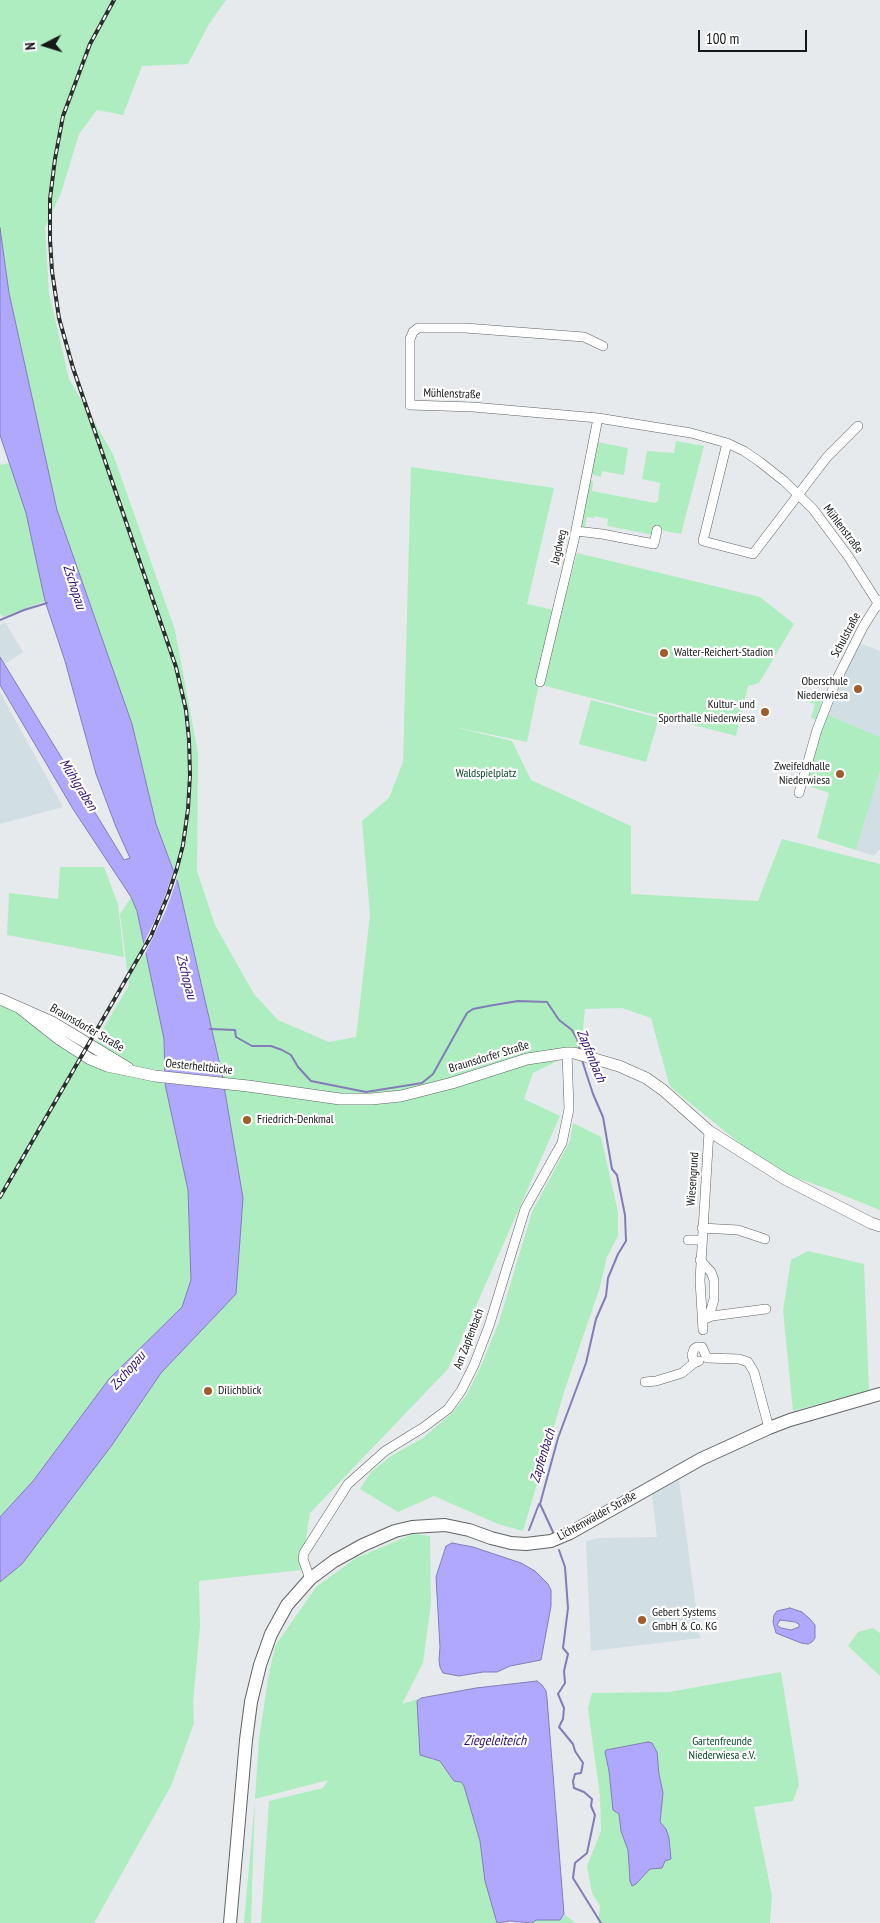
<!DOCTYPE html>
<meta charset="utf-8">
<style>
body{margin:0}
#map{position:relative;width:880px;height:1923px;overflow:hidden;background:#e6eaec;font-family:"PT Sans Narrow",sans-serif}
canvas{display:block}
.north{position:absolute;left:20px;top:20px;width:50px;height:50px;-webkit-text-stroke:4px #fff;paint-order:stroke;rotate:265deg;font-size:14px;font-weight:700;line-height:20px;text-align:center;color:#161718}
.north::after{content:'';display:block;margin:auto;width:18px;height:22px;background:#161718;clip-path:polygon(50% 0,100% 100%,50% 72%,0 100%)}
.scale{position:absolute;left:698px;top:30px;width:109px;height:22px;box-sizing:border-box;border:2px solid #161718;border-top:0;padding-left:6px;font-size:15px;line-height:18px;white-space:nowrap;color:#161718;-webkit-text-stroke:4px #fff;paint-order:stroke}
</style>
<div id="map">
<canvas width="880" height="1923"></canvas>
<div class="north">N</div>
<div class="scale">100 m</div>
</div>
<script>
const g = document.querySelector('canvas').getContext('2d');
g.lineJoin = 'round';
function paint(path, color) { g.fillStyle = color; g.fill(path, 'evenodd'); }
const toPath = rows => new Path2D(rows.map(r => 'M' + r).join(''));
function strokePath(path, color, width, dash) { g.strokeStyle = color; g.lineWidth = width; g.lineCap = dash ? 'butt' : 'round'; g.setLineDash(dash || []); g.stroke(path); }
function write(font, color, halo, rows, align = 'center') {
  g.font = font + ' "PT Sans Narrow",sans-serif'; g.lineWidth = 4.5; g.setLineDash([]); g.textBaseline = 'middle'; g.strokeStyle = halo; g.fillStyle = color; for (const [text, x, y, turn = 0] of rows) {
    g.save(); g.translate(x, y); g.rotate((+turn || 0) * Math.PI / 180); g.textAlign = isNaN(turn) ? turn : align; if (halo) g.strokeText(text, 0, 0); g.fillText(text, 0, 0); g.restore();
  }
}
const built = toPath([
 [5,622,23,652,0,667,0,625],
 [860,643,880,651,880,737,826,714,841,679],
 [0,692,63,807,0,824],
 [880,771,880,849,874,856,856,850],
 [679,1480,700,1638,591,1651,586,1541,600,1538,657,1537,652,1495]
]);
const green = toPath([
 [0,0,226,0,209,24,188,64,142,66,123,115,97,110,79,134,61,193,45,228,49,293,69,379,113,454,175,630,198,753,197,871,215,925,254,994,278,1020,329,1042,356,1037,370,915,362,821,389,798,403,762,411,467,554,488,527,604,554,610,527,742,450,726,512,741,531,780,631,826,631,894,758,901,782,839,880,864,880,1210,828,1189,788,1175,742,1145,674,1090,669,1084,651,1018,622,1008,585,1009,581,1049,533,1073,524,1099,560,1116,448,1369,310,1513,301,1570,199,1581,200,1626,193,1703,194,1723,171,1786,94,1923,0,1923,0,1582,22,1564,112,1445,161,1373,236,1294,243,1198,222,1074,178,883,156,824,132,724,57,510,9,293,0,228],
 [676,441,704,446,681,534,656,529,653,535,608,526,607,525,608,519,595,516,594,518,587,517,585,527,602,531,579,528,589,480,593,481,592,491,655,503,658,501,660,483,642,479,647,451,674,453],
 [597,442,628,448,624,475,602,471,601,477,591,474],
 [9,463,26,513,45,601,3,617,1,614,0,615,0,465],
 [577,553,760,597,794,624,759,683,748,686,736,736,542,685],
 [799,694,822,701,817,720,811,718,815,704,797,698],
 [591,700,659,718,646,762,579,744],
 [826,714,880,737,880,771,856,850,817,838,829,793,805,785],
 [60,867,104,867,118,904,124,957,7,935,9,893,58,899],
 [131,897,137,911,164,1039,165,1070,142,1069,129,1065,94,1044,129,985,120,914],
 [0,1003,119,1073,165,1084,188,1190,191,1280,182,1307,109,1379,33,1481,0,1517],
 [573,1123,601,1137,618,1212,618,1236,607,1257,600,1287,565,1389,523,1531,498,1524,434,1496,398,1512,360,1489,371,1472,391,1456,423,1438,451,1414,466,1396,481,1366,499,1322,532,1212,570,1141],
 [808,1251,864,1264,869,1390,793,1411,783,1310,791,1260],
 [413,1534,430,1536,431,1603,423,1663,402,1704,418,1699,419,1742,431,1759,440,1761,451,1777,454,1781,461,1782,464,1786,480,1841,485,1881,497,1923,261,1923,269,1801,323,1788,328,1780,255,1799,251,1923,244,1923,255,1799,259,1739,268,1679,275,1646,316,1587,356,1558],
 [873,1628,880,1633,880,1676,848,1646,858,1632],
 [781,1672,799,1785,793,1801,754,1807,772,1896,770,1923,598,1923,600,1906,592,1893,587,1866,601,1831,600,1796,588,1709,592,1693,669,1692],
 [629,1745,657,1752,659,1774,663,1793,660,1822,664,1827,667,1860,657,1869,650,1869,636,1884,629,1876,628,1850,621,1831,619,1814,613,1810,609,1771,605,1752,606,1750],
 [564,1914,575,1923,532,1923,536,1920,555,1920,564,1917]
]);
const water = toPath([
 [0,228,9,293,57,510,132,724,156,824,178,883,222,1074,243,1198,236,1294,161,1373,112,1445,22,1564,0,1582,0,1517,33,1481,109,1379,182,1307,191,1280,188,1190,165,1084,164,1039,137,911,131,897,73,809,0,685,0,657,124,860,130,858,116,827,96,774,65,661,45,601,26,513,0,435,0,228],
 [452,1543,473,1547,521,1563,535,1571,548,1584,551,1590,551,1606,541,1660,510,1666,497,1672,483,1672,459,1676,443,1673,440,1667,439,1660,440,1647,436,1577,446,1546,452,1543],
 [790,1608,802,1612,809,1618,815,1625,815,1638,812,1642,808,1644,801,1643,776,1633,773,1622,774,1615,777,1611,790,1608],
 [780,1620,795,1622,799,1624,799,1627,791,1630,781,1628,777,1625,780,1620],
 [537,1681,542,1685,546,1691,547,1698,564,1914,560,1920,536,1920,532,1923,510,1921,497,1923,485,1881,480,1841,464,1786,461,1782,454,1781,451,1777,440,1761,420,1755,417,1701,421,1698,476,1688,537,1681],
 [648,1742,652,1743,657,1752,659,1774,663,1793,660,1822,666,1829,669,1838,671,1859,665,1861,662,1868,650,1869,636,1884,632,1886,630,1881,628,1850,621,1831,619,1814,613,1810,609,1771,605,1752,606,1750,648,1742]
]);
const pier = toPath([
 [175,867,178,875,175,885,166,910,144,956,142,947,161,907]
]);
const stream = toPath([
 [0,620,24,610,47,603],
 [210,1029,235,1030,236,1037,252,1046,271,1046,282,1050,291,1055,298,1067,311,1081,366,1092,422,1083,433,1074,467,1013,473,1009,488,1006,518,1001,547,1002,559,1020,572,1030,577,1039,580,1051],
 [529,1530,539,1504],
 [553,1532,540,1504,558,1438,586,1363,596,1319,606,1296,608,1278,618,1254,626,1241,625,1215,617,1175,612,1169,603,1117,593,1094,582,1060],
 [559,1550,565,1567,568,1608,563,1648,568,1654,564,1671,565,1683,558,1694,564,1708,563,1719,559,1727,573,1744,575,1751,583,1763,581,1773,575,1774,573,1781,574,1788,584,1792,592,1799,591,1806,595,1815,587,1853,575,1863,573,1878,601,1923]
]);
const minor = toPath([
 [603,346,584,337,465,328,418,328,413,332,410,339,410,405,473,407,598,418,691,433,727,443,744,451,760,462,784,481,813,509,848,556,880,606],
 [727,443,703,541,753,554,827,457,858,426],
 [576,531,602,534,654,544,657,530],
 [540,682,574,540,598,418],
 [799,793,817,730,836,681,863,627,880,600],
 [702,1228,738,1230,765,1239],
 [688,1240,701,1240],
 [700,1260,711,1272,714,1280,714,1299,709,1317],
 [702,1320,712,1316,766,1309],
 [703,1330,700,1280,709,1131],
 [694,1363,692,1355,694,1349,697,1347,702,1347,707,1358,739,1359,748,1362,754,1372,769,1428],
 [645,1382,656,1381,682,1373,694,1363,699,1361],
 [310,1579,303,1559,304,1553,348,1484,385,1451,424,1427,448,1409,461,1391,474,1365,489,1326,525,1209,562,1143,569,1109,567,1053]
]);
const tertiary = toPath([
 [0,999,52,1022,128,1068],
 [21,1009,59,1039,90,1059,107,1066,155,1076,248,1086,340,1099,371,1099,401,1096,452,1083,527,1059,567,1053,574,1053,619,1066,646,1078,663,1090,709,1131,785,1179,871,1223,880,1226]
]);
const secondary = toPath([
 [230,1923,246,1740,251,1702,260,1665,271,1634,287,1605,310,1579,334,1561,363,1545,395,1531,412,1527,445,1525,469,1530,491,1538,511,1543,526,1544,551,1541,570,1533,701,1459,769,1428,790,1420,880,1394]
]);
const rail = toPath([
 [0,1197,151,936,168,895,177,868,183,845,188,809,190,775,189,740,186,710,176,667,73,368,59,318,52,271,50,239,50,199,55,159,63,116,90,44,114,0]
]);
const markers = [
 [664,653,5,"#a05c2d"],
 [858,689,5,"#a05c2d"],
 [765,712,5,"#a05c2d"],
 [840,774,5,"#a05c2d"],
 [247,1120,5,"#a05c2d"],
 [208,1391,5,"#a05c2d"],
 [642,1620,5,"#a05c2d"]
];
const streetNames = [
 ["Mühlenstraße",452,394,2],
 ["Mühlenstraße",843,529,53],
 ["Jagdweg",559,547,-77],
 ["Schulstraße",846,635,-62],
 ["Braunsdorfer Straße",87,1028,30],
 ["Braunsdorfer Straße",489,1057,-17],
 ["Oesterheltbücke",199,1067,6],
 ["Wiesengrund",693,1179,-86],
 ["Am Zapfenbach",469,1339,-69],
 ["Lichtenwalder Straße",597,1516,-29]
];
const poiNames = [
 ["Walter-Reichert-Stadion",674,653],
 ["Oberschule",848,682,"right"],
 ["Niederwiesa",848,696,"right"],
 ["Kultur- und",755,705,"right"],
 ["Sporthalle Niederwiesa",755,719,"right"],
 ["Zweifeldhalle",830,767,"right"],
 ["Niederwiesa",830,781,"right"],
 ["Friedrich-Denkmal",257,1120],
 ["Dilichblick",218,1391],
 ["Gebert Systems",652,1613],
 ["GmbH & Co. KG",652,1627]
];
const parkNames = [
 ["Waldspielplatz",486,774],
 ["Gartenfreunde",722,1742],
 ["Niederwiesa e.V.",722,1756]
];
const waterNames = [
 ["Zschopau",74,587,72],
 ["Mühlgraben",78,785,58],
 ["Zschopau",186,977,76],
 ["Zapfenbach",591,1056,68],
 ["Zschopau",128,1371,-49],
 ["Zapfenbach",543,1456,-73],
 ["Ziegeleiteich",495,1741]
];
paint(built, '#d1dee3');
paint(green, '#aeedc0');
paint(water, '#b0a8fe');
strokePath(water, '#827cb9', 1);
paint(pier, '#e6eaec');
strokePath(stream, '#827cb9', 2);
strokePath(minor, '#5f6364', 10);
strokePath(tertiary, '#5f6364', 12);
strokePath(secondary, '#5f6364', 14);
strokePath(minor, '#fff', 9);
strokePath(tertiary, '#fff', 11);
strokePath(secondary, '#fff', 12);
strokePath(rail, '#2d2e2f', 4);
strokePath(rail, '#fff', 2, [5.5]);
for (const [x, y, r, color] of markers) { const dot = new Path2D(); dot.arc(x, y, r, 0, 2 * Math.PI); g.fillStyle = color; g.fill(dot); strokePath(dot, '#fff', 2); }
write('12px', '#161718', '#fff', streetNames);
write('12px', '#161718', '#fff', poiNames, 'left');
write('12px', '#054b27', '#fff', parkNames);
write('italic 14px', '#301274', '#fff', waterNames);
</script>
